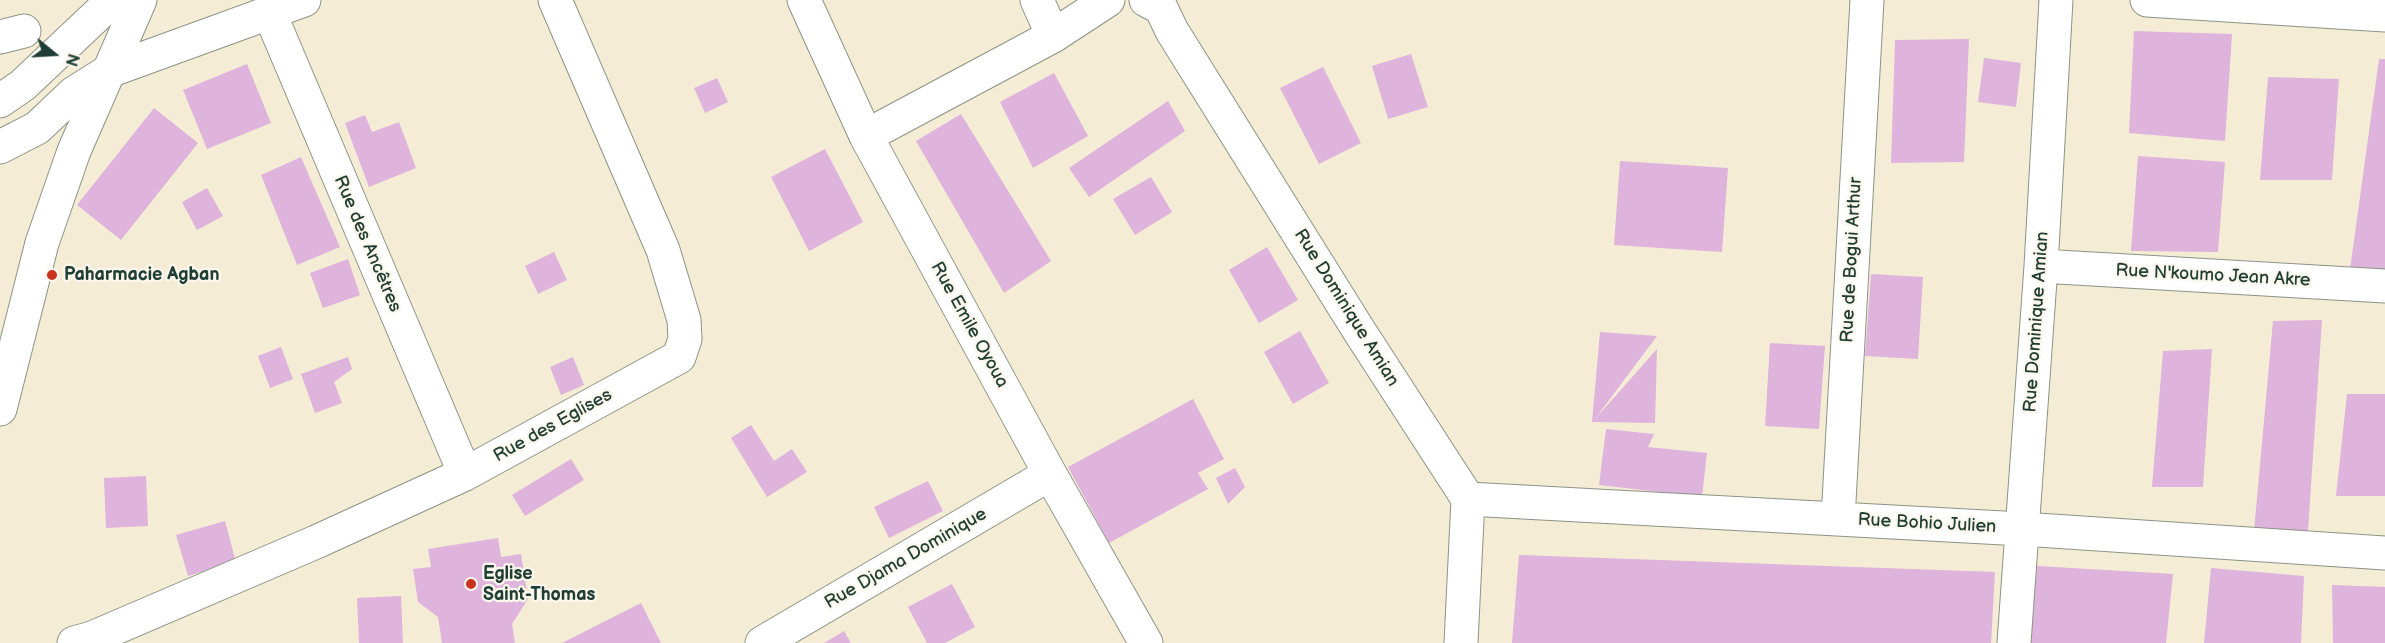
<!DOCTYPE html>
<meta charset="utf-8">
<style>
body{margin:0}
#map{position:relative;width:2385px;height:643px;overflow:hidden;background:#f5ecd6;font-family:"Balsamiq Sans",sans-serif}
canvas{display:block}
.north{position:absolute;left:24px;top:24px;width:60px;height:60px;-webkit-text-stroke:4px #fbf7ec;paint-order:stroke;rotate:108deg;font-size:16px;font-weight:700;line-height:24px;text-align:center;color:#1f3d34}
.north::after{content:'';display:block;margin:auto;width:21px;height:27px;background:#1f3d34;clip-path:polygon(50% 0,100% 100%,50% 72%,0 100%)}
</style>
<div id="map">
<canvas width="2385" height="643"></canvas>
<div class="north">N</div>
</div>
<script>
const g = document.querySelector('canvas').getContext('2d');
g.lineJoin = 'round';
function paint(path, color) { g.fillStyle = color; g.fill(path, 'evenodd'); }
const toPath = rows => new Path2D(rows.map(r => 'M' + r).join(''));
function strokePath(path, color, width, dash) { g.strokeStyle = color; g.lineWidth = width; g.lineCap = dash ? 'butt' : 'round'; g.setLineDash(dash || []); g.stroke(path); }
function write(font, color, halo, rows, align = 'center') {
  g.font = font + ' "Balsamiq Sans",sans-serif'; g.lineWidth = 4.5; g.setLineDash([]); g.textBaseline = 'middle'; g.strokeStyle = halo; g.fillStyle = color; for (const [text, x, y, turn = 0] of rows) {
    g.save(); g.translate(x, y); g.rotate((+turn || 0) * Math.PI / 180); g.textAlign = isNaN(turn) ? turn : align; if (halo) g.strokeText(text, 0, 0); g.fillText(text, 0, 0); g.restore();
  }
}
const building = toPath([
 [2134,31,2232,34,2225,141,2129,133],
 [1969,39,1964,162,1891,163,1895,40],
 [1411,54,1428,107,1388,119,1372,66],
 [1984,58,2021,63,2016,107,1978,102],
 [2379,59,2385,59,2385,285,2348,284],
 [247,64,271,123,207,149,183,90],
 [1323,67,1361,143,1319,164,1280,88],
 [1054,73,1088,136,1033,168,1000,102],
 [2268,77,2339,79,2332,180,2260,180],
 [717,78,728,102,705,113,694,88],
 [1168,101,1185,131,1089,197,1069,168],
 [154,108,198,143,121,240,77,205],
 [961,114,1051,261,1004,293,916,141],
 [365,115,372,132,399,122,416,168,369,187,345,123],
 [825,149,863,222,809,251,771,177],
 [2138,156,2225,162,2218,252,2131,251],
 [301,157,340,247,297,265,261,175],
 [1620,161,1728,168,1722,252,1614,245],
 [1151,177,1172,212,1135,235,1113,199],
 [207,188,223,216,197,230,182,202],
 [1267,247,1298,300,1259,323,1229,270],
 [554,252,567,280,538,294,525,266],
 [348,259,360,295,323,308,310,273],
 [1871,274,1923,277,1918,359,1865,356],
 [2322,320,2308,531,2254,531,2273,321],
 [1300,331,1329,383,1293,404,1264,352],
 [1600,332,1657,336,1595,419,1657,349,1655,423,1592,422],
 [1770,343,1825,346,1819,429,1765,426],
 [281,347,293,379,270,388,258,356],
 [2212,349,2203,487,2152,487,2163,351],
 [348,357,352,369,334,382,342,403,315,413,301,374],
 [573,357,584,385,561,395,550,367],
 [2347,394,2385,394,2385,496,2336,496],
 [1193,399,1224,459,1198,473,1208,489,1109,543,1068,467],
 [751,425,774,461,792,449,807,472,767,497,731,438],
 [1606,429,1654,434,1648,447,1707,453,1702,497,1599,485],
 [571,459,584,480,525,516,512,495],
 [1235,468,1245,487,1228,504,1216,478],
 [146,476,148,526,106,528,104,478],
 [928,481,943,511,889,538,874,507],
 [225,521,236,562,188,576,176,535],
 [498,538,501,557,521,554,528,599,512,624,515,643,442,643,438,617,418,602,413,569,431,567,428,549],
 [1519,555,1995,572,1991,643,1512,643],
 [2021,565,2173,574,2166,643,2018,643],
 [2211,568,2304,576,2301,643,2204,643],
 [952,584,975,627,945,643,927,643,908,607],
 [2332,585,2385,587,2385,643,2333,643],
 [401,596,403,643,359,643,357,598],
 [641,603,661,643,562,643],
 [844,631,851,643,824,643]
]);
const minor = toPath([
 [804,0,866,136,1050,474,1146,643],
 [1037,0,1053,36],
 [1146,0,1161,8,1172,31,1358,329,1468,499,1461,643],
 [2147,0,2385,15],
 [270,14,465,474],
 [0,37,24,31],
 [109,71,140,0],
 [0,101,23,85,113,0],
 [866,136,1053,36,1108,0],
 [0,147,37,128,74,93,109,71,304,0],
 [2041,266,2385,286],
 [1468,499,2022,529,2385,553],
 [1838,519,1867,0],
 [74,643,92,638,316,542,465,474,679,357,685,339,684,320,663,250,555,0],
 [762,643,1050,474],
 [2014,643,2041,266,2056,0]
]);
const major = toPath([
 [0,409,42,243,74,151,109,71]
]);
const markers = [
 [52,275,6,"#c8321e"],
 [471,584,6,"#c8321e"]
];
const streetNames = [
 ["Rue des Ancêtres",367,244,67],
 ["Rue de Bogui Arthur",1852,260,-87],
 ["Rue N'koumo Jean Akre",2213,276,3],
 ["Rue Dominique Amian",1346,308,58],
 ["Rue Dominique Amian",2037,322,-86],
 ["Rue Emile Oyoua",969,325,61],
 ["Rue des Eglises",553,426,-29],
 ["Rue Bohio Julien",1927,524,3],
 ["Rue Djama Dominique",906,559,-30]
];
const poiNames = [
 ["Paharmacie Agban",64,275],
 ["Eglise",483,574],
 ["Saint-Thomas",483,595]
];
paint(building, '#deb3dc');
strokePath(minor, '#8a9485', 35);
strokePath(major, '#8a9485', 35);
strokePath(minor, '#fff', 33);
strokePath(major, '#fff', 33);
for (const [x, y, r, color] of markers) { const dot = new Path2D(); dot.arc(x, y, r, 0, 2 * Math.PI); g.fillStyle = color; g.fill(dot); strokePath(dot, '#fbf7ec', 2); }
write('18px', '#1f3d34', '#fbf7ec', streetNames);
write('bold 18px', '#1f3d34', '#fbf7ec', poiNames, 'left');
</script>
